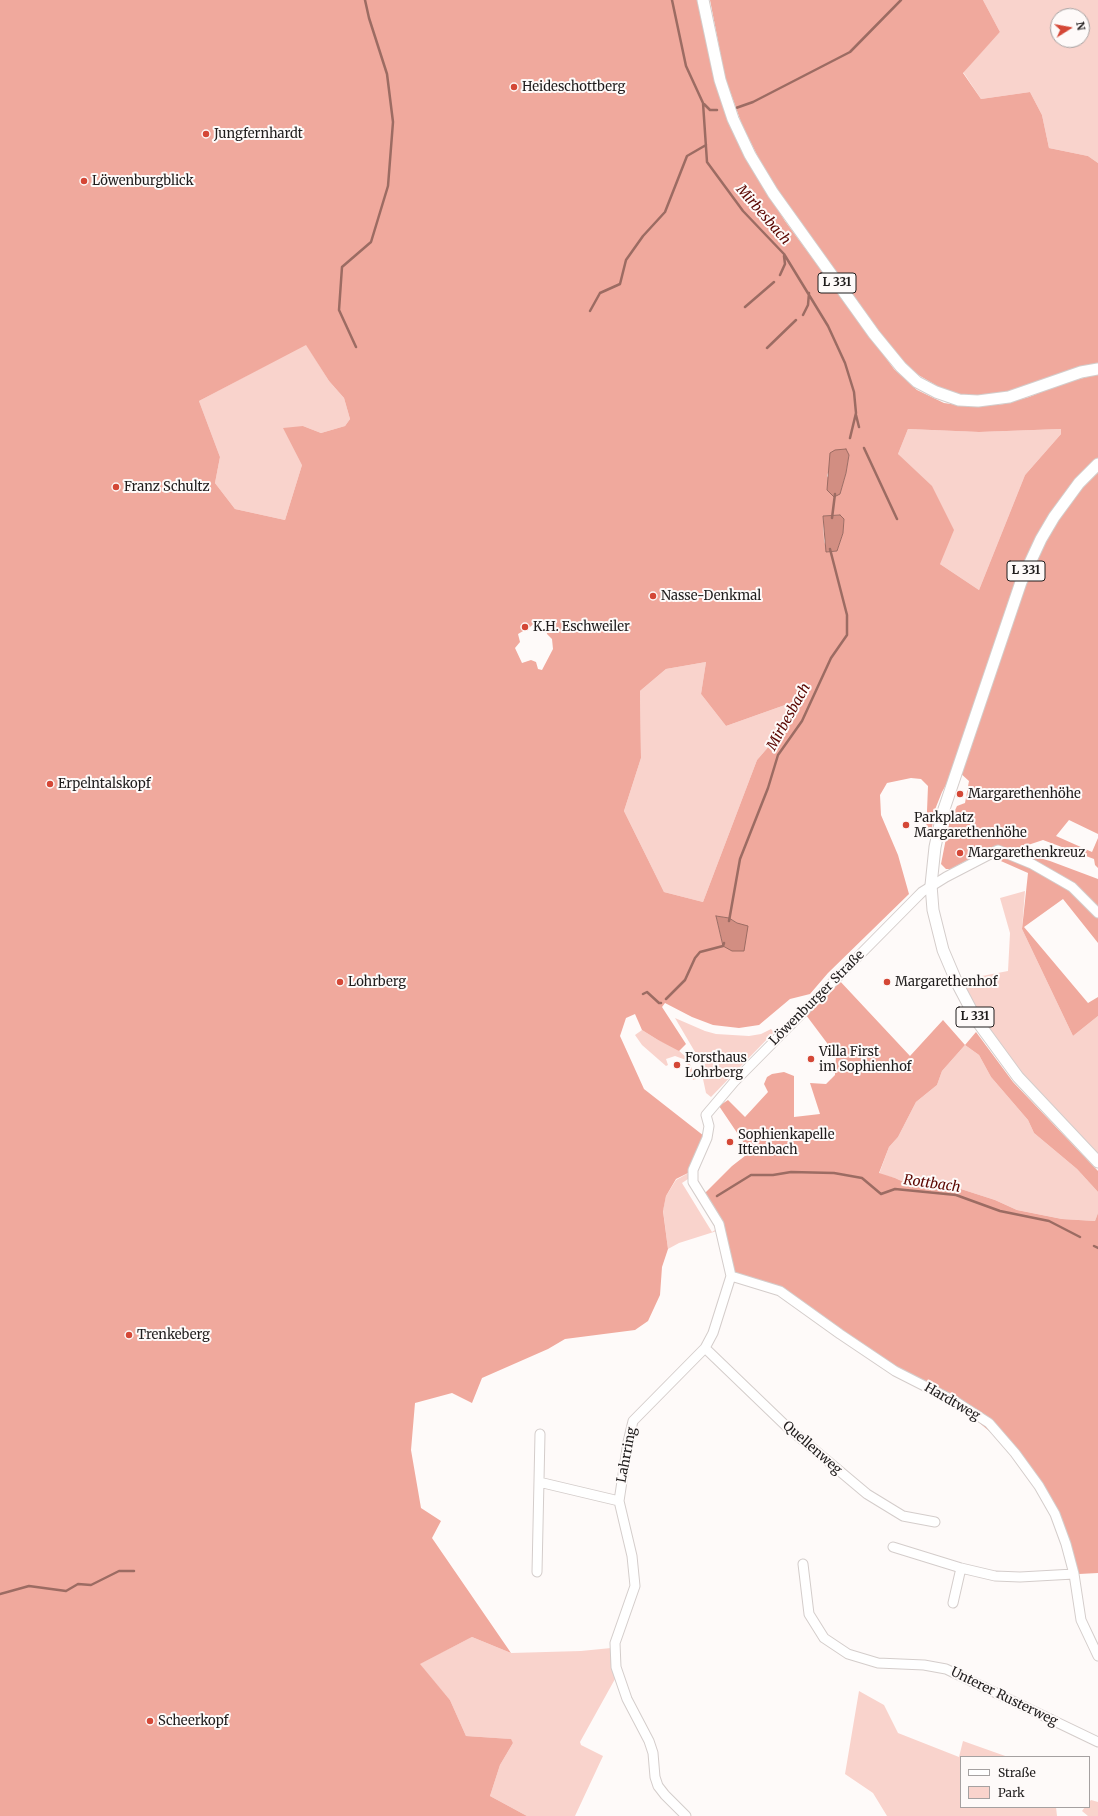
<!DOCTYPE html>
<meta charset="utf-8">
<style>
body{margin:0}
#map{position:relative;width:1098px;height:1816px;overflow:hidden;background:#fefaf9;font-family:Merriweather,serif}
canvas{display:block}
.legend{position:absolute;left:960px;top:1756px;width:130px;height:52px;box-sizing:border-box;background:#fefaf9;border:1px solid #a5a1a1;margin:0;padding:5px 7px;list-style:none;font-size:12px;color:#1f1c1c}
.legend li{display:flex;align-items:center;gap:8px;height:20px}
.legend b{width:20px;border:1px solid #a5a1a1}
.north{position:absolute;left:1050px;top:8px;width:40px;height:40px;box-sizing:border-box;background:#fefaf9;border:1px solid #a5a1a1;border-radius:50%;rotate:79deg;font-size:11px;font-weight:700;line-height:16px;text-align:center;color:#1f1c1c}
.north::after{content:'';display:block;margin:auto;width:14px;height:18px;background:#d44736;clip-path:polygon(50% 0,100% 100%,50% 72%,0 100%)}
</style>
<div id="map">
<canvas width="1098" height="1816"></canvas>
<ul class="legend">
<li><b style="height:5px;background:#fff"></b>Straße</li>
<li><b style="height:11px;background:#f9d3cc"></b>Park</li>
</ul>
<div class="north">N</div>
</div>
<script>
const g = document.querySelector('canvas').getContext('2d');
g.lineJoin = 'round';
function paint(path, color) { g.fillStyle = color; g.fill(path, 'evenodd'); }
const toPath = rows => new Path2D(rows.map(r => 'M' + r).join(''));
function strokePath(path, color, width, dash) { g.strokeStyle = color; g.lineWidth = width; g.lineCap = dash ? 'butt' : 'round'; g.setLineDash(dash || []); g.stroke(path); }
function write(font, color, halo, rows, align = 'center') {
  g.font = font + ' Merriweather,serif'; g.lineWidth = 4; g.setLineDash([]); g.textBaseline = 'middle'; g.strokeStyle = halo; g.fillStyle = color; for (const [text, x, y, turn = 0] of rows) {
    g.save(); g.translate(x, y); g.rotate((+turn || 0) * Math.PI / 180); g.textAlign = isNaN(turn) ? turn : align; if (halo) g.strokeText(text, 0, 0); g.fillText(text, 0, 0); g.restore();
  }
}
const green = toPath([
 [983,0,1098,0,1098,163,1088,156,1049,148,1042,115,1030,92,981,99,963,72,1000,32],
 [1058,16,1082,16,1082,40,1058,40],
 [306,344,329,381,344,398,350,419,345,426,321,433,303,426,302,465,285,520,235,509,215,483,220,457,199,401],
 [908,429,979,432,1061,429,1061,434,1025,475,979,590,940,564,898,454],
 [706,662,701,694,726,726,785,705,796,715,757,760,703,902,664,892,624,811,641,758,640,691,666,669],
 [1025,891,1022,929,1073,1036,1098,1016,1098,1158,1021,1076,983,1028,961,980,1008,971,1010,933,1000,898],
 [675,1018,705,1031,716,1034,749,1036,761,1034,771,1029,774,1032,711,1097,706,1093,700,1065,695,1052],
 [642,1030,658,1040,676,1048,688,1059,696,1079,693,1080,686,1060,675,1056,666,1059,668,1065,666,1066,642,1045,635,1035],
 [965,1045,979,1055,991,1077,1028,1120,1034,1133,1077,1169,1098,1192,1098,1213,1095,1221,1062,1219,1017,1210,995,1200,936,1181,922,1186,908,1184,895,1178,879,1174,889,1147,898,1137,916,1102,937,1085,942,1071],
 [692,1171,688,1179,682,1183,712,1232,718,1228,720,1230,679,1243,668,1249,663,1210,666,1196,676,1180],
 [472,1637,511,1653,581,1651,611,1648,615,1679,580,1742,581,1745,603,1756,575,1816,527,1816,490,1796,500,1765,513,1743,510,1739,466,1736,450,1700,419,1664],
 [859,1691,884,1705,898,1733,959,1757,963,1741,1008,1757,961,1757,961,1807,1056,1807,1057,1816,887,1816,873,1793,845,1774],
 [1091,1800,1098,1802,1098,1816,1088,1816,1082,1811,1085,1807,1089,1807,1089,1802]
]);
const forest = toPath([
 [0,0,697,0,715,82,756,175,785,221,894,369,917,390,944,403,972,407,1004,404,1029,397,1061,384,1098,374,1098,458,1071,484,1053,509,1038,535,948,781,942,792,934,812,931,836,926,836,928,786,921,779,911,778,887,783,880,795,881,815,898,855,909,894,828,973,810,994,790,999,759,1025,739,1028,713,1025,692,1017,665,1003,662,1007,686,1044,679,1051,658,1040,642,1030,635,1014,626,1018,620,1036,644,1089,704,1136,692,1171,676,1179,666,1196,663,1211,668,1249,662,1267,660,1295,648,1321,635,1330,565,1339,548,1349,482,1378,472,1403,452,1393,415,1403,411,1450,421,1508,441,1521,432,1538,511,1653,472,1637,420,1664,450,1700,466,1736,511,1739,513,1743,500,1765,490,1796,527,1816,0,1816],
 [306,345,329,381,344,398,350,419,345,426,321,433,303,426,283,428,302,465,285,520,235,509,215,483,220,457,199,401],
 [908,429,979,432,1061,429,1061,434,1025,475,979,590,940,564,954,530,932,486,898,454],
 [849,455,846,473,840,494,827,476,830,466],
 [840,515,844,519,843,533,837,551,827,552,824,540,823,516],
 [538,620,545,622,547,634,552,639,553,649,542,670,538,669,536,662,531,660,522,663,515,648,520,642,518,634,530,627],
 [706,662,701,694,726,726,785,705,796,715,757,760,703,902,664,892,624,811,641,758,640,691,666,669],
 [716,916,729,918,737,923,723,946],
 [710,0,983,0,1000,32,963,73,981,99,1030,92,1042,115,1049,148,1088,156,1098,163,1098,364,1083,366,1024,388,988,396,974,396,961,395,944,390,915,373,900,360,783,198,761,163,742,125,725,77],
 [1098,472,1098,834,1069,820,1056,836,1092,852,1098,838,1098,868,1095,865,1094,859,1043,840,1028,845,1022,853,1050,861,1098,879,1098,943,1063,899,1024,927,1088,1003,1098,997,1098,1016,1073,1036,1022,929,1028,873,994,858,991,847,951,869,946,869,941,864,949,823,957,806,965,803,969,781,959,772,1023,590,1037,557,1056,522,1074,497],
 [838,979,910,1056,943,1020,965,1045,976,1032,1013,1082,1098,1171,1098,1192,1077,1169,1034,1133,1028,1120,991,1077,979,1055,965,1045,942,1071,937,1085,916,1102,898,1137,889,1147,879,1173,895,1178,908,1184,922,1186,936,1181,995,1200,1017,1210,1062,1219,1095,1221,1098,1213,1098,1573,1079,1574,1056,1511,1014,1452,957,1404,839,1337,780,1293,732,1278,722,1221,704,1194,732,1166,750,1152,719,1106,728,1100,745,1117,768,1092,764,1084,767,1077,772,1074,784,1072,794,1076,794,1117,820,1114,810,1083,826,1084,835,1075,836,1055,806,1015]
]);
const water = toPath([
 [846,449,849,455,846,473,840,494,834,497,827,490,830,453,835,450,846,449],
 [840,515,844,519,843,533,837,551,826,552,823,516,840,515],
 [716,916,729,918,737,923,748,926,744,951,732,951,723,946,716,916]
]);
const stream = toPath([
 [672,0,686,66,703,103,707,162,743,211,784,254,828,326,845,363,854,392,856,413,850,438],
 [704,104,710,110,717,110],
 [736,108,753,102,850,52,901,0],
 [780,275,785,264,784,256],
 [745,307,774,282],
 [590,311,600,293,620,284,626,260,643,236,665,212,687,156,706,145],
 [803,315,808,305,809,293],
 [356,347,339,310,342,267,371,242,388,186,393,122,387,74,369,18,365,0],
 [767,348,796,320],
 [856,415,859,427],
 [864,448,897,519],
 [832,518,835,494],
 [729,921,740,859,768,788,778,755,802,721,831,658,847,635,847,615,830,549],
 [643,994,647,992,659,1003,661,1003],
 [666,999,685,980,695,958,700,952,723,946,724,943],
 [717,1196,751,1175,773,1175,791,1172,834,1173,862,1178,881,1194,895,1189,956,1195,1000,1211,1049,1221,1080,1237],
 [1094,1246,1098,1248],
 [0,1594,29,1586,66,1591,78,1584,91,1585,119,1571,134,1571]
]);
const minor = toPath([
 [731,1276,780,1291,840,1334,895,1371,958,1403,989,1423,1015,1453,1039,1486,1055,1514,1066,1544,1074,1574,1081,1620,1098,1656],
 [705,1348,786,1426,867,1494,903,1516,935,1522],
 [539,1482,619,1501],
 [893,1547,961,1568,995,1576,1020,1577,1074,1574],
 [803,1564,809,1614,824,1638,848,1654,878,1663,924,1665,946,1669,1098,1742],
 [537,1572,540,1434],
 [953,1603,961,1568],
 [686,1816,665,1795,658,1786,655,1777,653,1753,649,1741,627,1699,616,1667,615,1643,635,1586,632,1556,619,1501,628,1442,633,1421,705,1348,713,1333,731,1276,719,1224,693,1182,693,1170,707,1138,709,1126,706,1115,734,1082,915,899,922,892,946,877,998,850,1032,864,1072,887,1098,913]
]);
const major = toPath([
 [703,0,720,80,733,119,750,155,773,193,874,334,901,367,917,382,936,392,959,400,978,401,1009,397,1081,372,1098,369],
 [1098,464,1079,483,1054,517,1041,539,1021,582,942,815,935,847,931,885,933,910,943,950,957,983,977,1021,1018,1077,1098,1162]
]);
const markers = [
 [514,87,4,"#d44736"],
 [206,134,4,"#d44736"],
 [84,181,4,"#d44736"],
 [116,487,4,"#d44736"],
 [653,596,4,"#d44736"],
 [525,627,4,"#d44736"],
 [50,784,4,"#d44736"],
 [960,794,4,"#d44736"],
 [906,825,4,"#d44736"],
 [960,853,4,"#d44736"],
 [340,982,4,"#d44736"],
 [887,982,4,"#d44736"],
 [811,1059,4,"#d44736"],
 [677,1065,4,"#d44736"],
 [730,1142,4,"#d44736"],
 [129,1335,4,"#d44736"],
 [150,1721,4,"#d44736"]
];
const shields = [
 [837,283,38],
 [1026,571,38],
 [975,1017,38]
];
const shieldNames = [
 ["L 331",837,283],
 ["L 331",1026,571],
 ["L 331",975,1017]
];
const poiNames = [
 ["Heideschottberg",522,87],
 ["Jungfernhardt",214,134],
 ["Löwenburgblick",92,181],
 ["Franz Schultz",124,487],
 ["Nasse-Denkmal",661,596],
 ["K.H. Eschweiler",533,627],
 ["Erpelntalskopf",58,784],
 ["Margarethenhöhe",968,794],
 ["Parkplatz",914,818],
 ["Margarethenhöhe",914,833],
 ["Margarethenkreuz",968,853],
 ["Lohrberg",348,982],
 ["Margarethenhof",895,982],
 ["Villa First",819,1052],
 ["im Sophienhof",819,1067],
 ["Forsthaus",685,1058],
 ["Lohrberg",685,1073],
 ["Sophienkapelle",738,1135],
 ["Ittenbach",738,1150],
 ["Trenkeberg",137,1335],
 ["Scheerkopf",158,1721]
];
const streetNames = [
 ["Löwenburger Straße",817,998,-45],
 ["Hardtweg",952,1402,30],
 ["Quellenweg",812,1448,41],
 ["Lahrring",627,1455,-79],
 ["Unterer Rusterweg",1004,1697,26]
];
const waterNames = [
 ["Mirbesbach",763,215,49],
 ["Mirbesbach",789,717,-61],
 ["Rottbach",932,1184,8]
];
paint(green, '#f9d3cc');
paint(forest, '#f0a99d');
paint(water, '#d28e82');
strokePath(water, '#9c6c63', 1);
strokePath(stream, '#9c6c63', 2.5);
strokePath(minor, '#d4cdcb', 11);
strokePath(major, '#d4cdcb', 13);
strokePath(minor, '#fff', 9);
strokePath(major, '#fff', 11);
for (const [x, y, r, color] of markers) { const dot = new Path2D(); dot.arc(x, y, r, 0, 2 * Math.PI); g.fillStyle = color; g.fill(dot); strokePath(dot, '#fefaf9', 1.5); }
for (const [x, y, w] of shields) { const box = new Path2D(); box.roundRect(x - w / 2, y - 10, w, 20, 3); g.fillStyle = '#fefaf9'; g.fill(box); strokePath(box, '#1f1c1c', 1); }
write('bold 12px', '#1f1c1c', null, shieldNames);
write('13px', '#1f1c1c', '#fefaf9', poiNames, 'left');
write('13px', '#1f1c1c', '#fefaf9', streetNames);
write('italic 14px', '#5b0702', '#fefaf9', waterNames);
</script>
